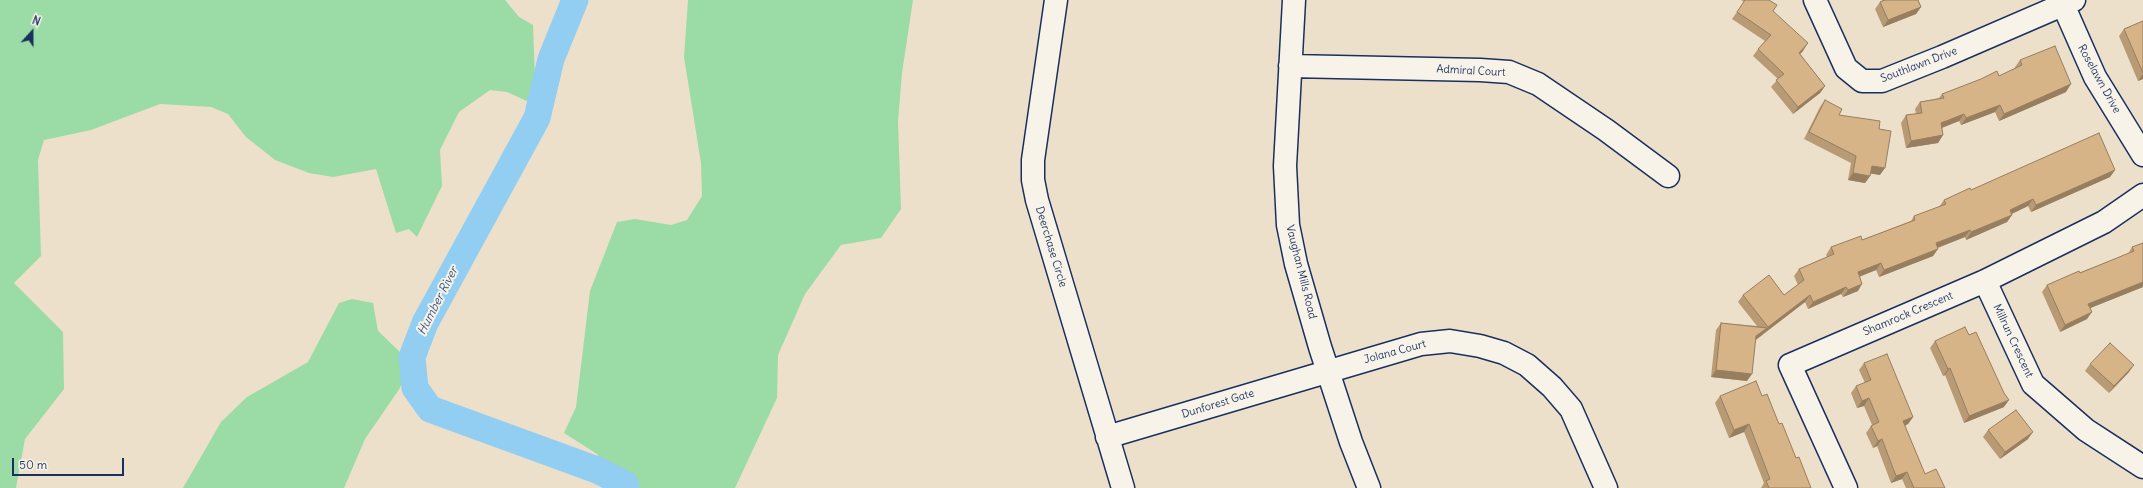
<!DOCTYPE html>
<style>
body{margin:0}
#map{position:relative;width:2143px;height:488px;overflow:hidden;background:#ede0cb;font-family:Delius,sans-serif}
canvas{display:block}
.north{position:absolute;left:12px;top:12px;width:40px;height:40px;-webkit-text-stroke:3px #f7f3e8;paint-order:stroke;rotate:21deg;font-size:11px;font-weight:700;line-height:16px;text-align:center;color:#1b2f5e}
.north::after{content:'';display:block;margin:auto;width:14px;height:18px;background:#1b2f5e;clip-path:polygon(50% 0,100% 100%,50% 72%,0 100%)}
.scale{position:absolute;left:12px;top:458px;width:112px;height:18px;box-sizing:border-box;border:2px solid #1b2f5e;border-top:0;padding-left:5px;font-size:12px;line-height:14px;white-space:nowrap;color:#1b2f5e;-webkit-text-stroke:3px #f7f3e8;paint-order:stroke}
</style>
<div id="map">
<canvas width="2143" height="488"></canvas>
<div class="north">N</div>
<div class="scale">50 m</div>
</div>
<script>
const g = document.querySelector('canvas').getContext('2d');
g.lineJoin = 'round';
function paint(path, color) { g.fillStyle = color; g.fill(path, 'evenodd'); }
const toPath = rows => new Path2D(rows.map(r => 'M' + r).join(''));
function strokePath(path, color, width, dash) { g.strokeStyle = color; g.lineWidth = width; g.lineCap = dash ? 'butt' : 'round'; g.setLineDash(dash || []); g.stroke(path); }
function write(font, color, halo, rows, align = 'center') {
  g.font = font + ' Delius,sans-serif'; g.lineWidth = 4; g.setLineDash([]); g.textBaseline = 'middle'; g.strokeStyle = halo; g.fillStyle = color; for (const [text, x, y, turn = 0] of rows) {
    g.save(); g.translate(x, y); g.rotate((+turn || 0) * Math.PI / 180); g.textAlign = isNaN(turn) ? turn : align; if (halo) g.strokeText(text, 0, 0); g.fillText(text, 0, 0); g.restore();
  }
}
const green = toPath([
 [0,0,505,0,519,17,533,25,535,79,529,102,507,92,490,90,459,112,440,150,442,186,417,237,409,229,396,233,376,169,333,177,309,173,275,160,246,137,228,114,211,107,160,104,91,130,44,140,38,160,41,256,14,283,63,332,64,389,25,439,16,488,0,488],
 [688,0,913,0,902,73,898,121,901,209,881,238,841,245,805,294,778,355,777,398,735,488,624,488,597,454,564,433,576,407,590,291,617,222,635,219,671,225,687,220,702,196,701,163,684,57],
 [352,299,373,303,378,331,399,351,407,367,400,388,365,439,344,488,183,488,221,422,247,397,308,362,339,303]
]);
const river = toPath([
 [575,0,551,59,537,118,425,323,412,357,415,388,430,409,597,470,625,484,626,488]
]);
const minor = toPath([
 [1056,0,1033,160,1033,180,1037,200,1123,488],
 [1294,0,1285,166,1288,225,1296,264,1320,347,1351,442,1369,488],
 [1815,0,1846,68,1862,81,1882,81,1942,57,2074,0],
 [2061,0,2095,77,2143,155],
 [1290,66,1480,70,1509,72,1538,84,1606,130,1668,176],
 [1985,281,2033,384,2086,430,2143,467],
 [1107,437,1421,344,1450,341,1480,346,1504,353,1527,365,1552,387,1571,409,1606,488],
 [1846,488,1790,365,1985,281,2104,222,2143,195]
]);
const wall = toPath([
 [1741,0,1769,0,1773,11,1803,51,1800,54,1825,86,1820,93,1793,114,1771,87,1778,79,1753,56,1758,49,1765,41,1732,19,1744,2],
 [1882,0,1918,0,1921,7,1916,14,1883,27,1875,9,1880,2,1882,1],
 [2143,21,2143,79,2138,81,2119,36,2124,29],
 [2020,60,2066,92,1999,121,1995,112,1961,125,1959,121,1942,128,1943,135,1938,143,1906,148,1901,123,1906,115,1916,114,1915,109,1920,102,1939,98,1942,94,1999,76,2015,68,2015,67],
 [1825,100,1839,115,1879,129,1880,175,1871,173,1870,176,1865,183,1848,180,1851,163,1804,139,1820,107],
 [2115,170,2110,177,2031,212,2028,206,2012,214,2012,215,2007,222,1966,240,1965,237,1938,248,1933,256,1879,277,1876,270,1859,277,1858,291,1843,297,1841,294,1808,309,1805,302,1756,340,1747,381,1711,377,1716,330,1721,323,1757,326,1738,302,1743,295,1784,295,1798,285,1794,276,1799,269,1827,257,1826,255,1831,247,1862,240,1911,221,1914,216,1939,207,1944,200,1971,190],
 [2143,243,2143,287,2090,308,2087,319,2060,332,2042,292,2047,285,2128,254,2132,247],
 [1969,335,2004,393,2004,407,1964,423,1945,375,1943,376,1930,348,1935,341],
 [1864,363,1913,417,1908,424,1905,426,1925,474,1945,488,1906,488,1902,479,1891,483,1877,446,1873,448,1866,433,1871,426,1872,425,1864,406,1857,408,1851,393,1856,386,1865,383,1859,370],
 [2090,364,2129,372,2109,393,2085,371],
 [1720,396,1762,396,1779,424,1811,488,1761,488,1764,483,1744,432,1729,438,1715,403],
 [1988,430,2028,439,2000,459,1983,437]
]);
const shadedWall = toPath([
 [1921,7,1916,14,1883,27,1888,20],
 [1808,43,1803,51,1794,60,1799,53],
 [2143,74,2143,79,2138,81],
 [2071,84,2066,92,1999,121,2004,114],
 [1825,86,1820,93,1793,114,1798,107],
 [2000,105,1995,112,1961,125,1966,118],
 [1964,114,1959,121,1936,130,1941,123],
 [1943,135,1938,143,1906,148,1911,141],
 [1872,166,1885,168,1880,175,1867,173],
 [2115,170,2110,177,2031,212,2036,205],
 [1853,173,1870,176,1865,183,1848,180],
 [2033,199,2028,206,2005,217,2010,210],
 [2012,215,2007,222,1966,240,1971,232],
 [1970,230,1965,237,1931,250,1936,243],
 [1938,249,1933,256,1879,277,1884,270],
 [1881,263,1876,270,1853,279,1858,272],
 [2143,282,2143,287,2083,311,2088,304],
 [1862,284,1858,291,1843,297,1848,290],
 [1846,287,1841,294,1808,309,1813,302],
 [1810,295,1805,302,1763,334,1768,327],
 [2092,312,2087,319,2060,332,2065,325],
 [1767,328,1762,335,1751,343,1756,336],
 [2134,365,2129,372,2109,393,2114,386],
 [1950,368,1945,375,1943,376,1948,369],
 [1716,370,1752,374,1747,381,1711,377],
 [1869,398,1864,406,1857,408,1862,401],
 [2009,400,2004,407,1964,423,1969,416],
 [1913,417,1908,424,1898,428,1903,421],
 [1749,424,1744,432,1729,438,1734,430],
 [2033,432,2028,439,2000,459,2005,452],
 [1882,439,1877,446,1873,448,1878,441],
 [1907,472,1902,479,1891,483,1896,476]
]);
const building = toPath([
 [1745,0,1769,0,1777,5,1773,11,1808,43,1799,53,1825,86,1798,107,1776,80,1784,74,1758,49,1771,35,1737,12,1745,0],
 [1885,0,1918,0,1921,7,1888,20,1880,2,1885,0],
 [2143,21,2143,73,2124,29,2143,21],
 [2055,46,2071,84,2004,114,2000,105,1966,118,1964,114,1941,123,1943,135,1911,141,1906,115,1922,113,1920,102,1944,98,1942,94,1981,79,1997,71,1999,76,2022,65,2020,60,2055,46],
 [1825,100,1842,109,1839,115,1880,121,1879,129,1891,131,1885,168,1872,166,1870,176,1853,173,1856,156,1809,132,1825,100],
 [2099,133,2115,170,2036,205,2033,199,2010,210,2012,215,1971,232,1970,230,1936,243,1938,249,1884,270,1881,263,1858,272,1862,284,1848,290,1846,287,1813,302,1810,295,1768,327,1743,295,1769,275,1784,295,1804,280,1799,269,1834,254,1831,247,1861,236,1862,240,1915,220,1914,216,1946,204,1944,200,1970,188,1971,190,2099,133],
 [2143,243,2143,282,2088,304,2092,312,2065,325,2047,285,2079,271,2080,273,2134,251,2132,247,2143,243],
 [1721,323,1767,328,1756,336,1752,374,1716,370,1721,323],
 [1965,327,1969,335,1976,332,2004,393,2009,400,1969,416,1950,368,1948,369,1935,341,1965,327],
 [2110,343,2134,365,2114,386,2090,364,2110,343],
 [1887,354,1913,417,1903,421,1925,474,1936,469,1945,488,1914,488,1907,472,1896,476,1882,439,1878,441,1871,426,1879,422,1869,398,1862,401,1856,386,1871,380,1864,363,1887,354],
 [1756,381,1762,396,1767,394,1779,424,1782,423,1796,458,1799,457,1811,488,1769,488,1766,481,1770,479,1749,424,1734,430,1720,396,1756,381],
 [2016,410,2033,432,2005,452,1988,430,2016,410]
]);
const streetNames = [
 ["Southlawn Drive",1919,65,-21],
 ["Admiral Court",1471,71,3],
 ["Roselawn Drive",2099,79,61],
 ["Deerchase Circle",1051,247,73],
 ["Vaughan Mills Road",1301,272,76],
 ["Shamrock Crescent",1908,314,-23],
 ["Millrun Crescent",2013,341,65],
 ["Jolana Court",1395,352,-15],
 ["Dunforest Gate",1218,404,-17]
];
const waterNames = [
 ["Humber River",438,301,-63]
];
paint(green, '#9bdba5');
strokePath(river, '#92cef2', 27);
strokePath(minor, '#1b2f5e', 25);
strokePath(minor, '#f7f3e8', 22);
paint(wall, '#b89b75');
paint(shadedWall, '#967e5f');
paint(building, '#d6b488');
strokePath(building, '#967e5f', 1);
write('11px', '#1b2f5e', '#f7f3e8', streetNames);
write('italic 12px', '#395783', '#f7f3e8', waterNames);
</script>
